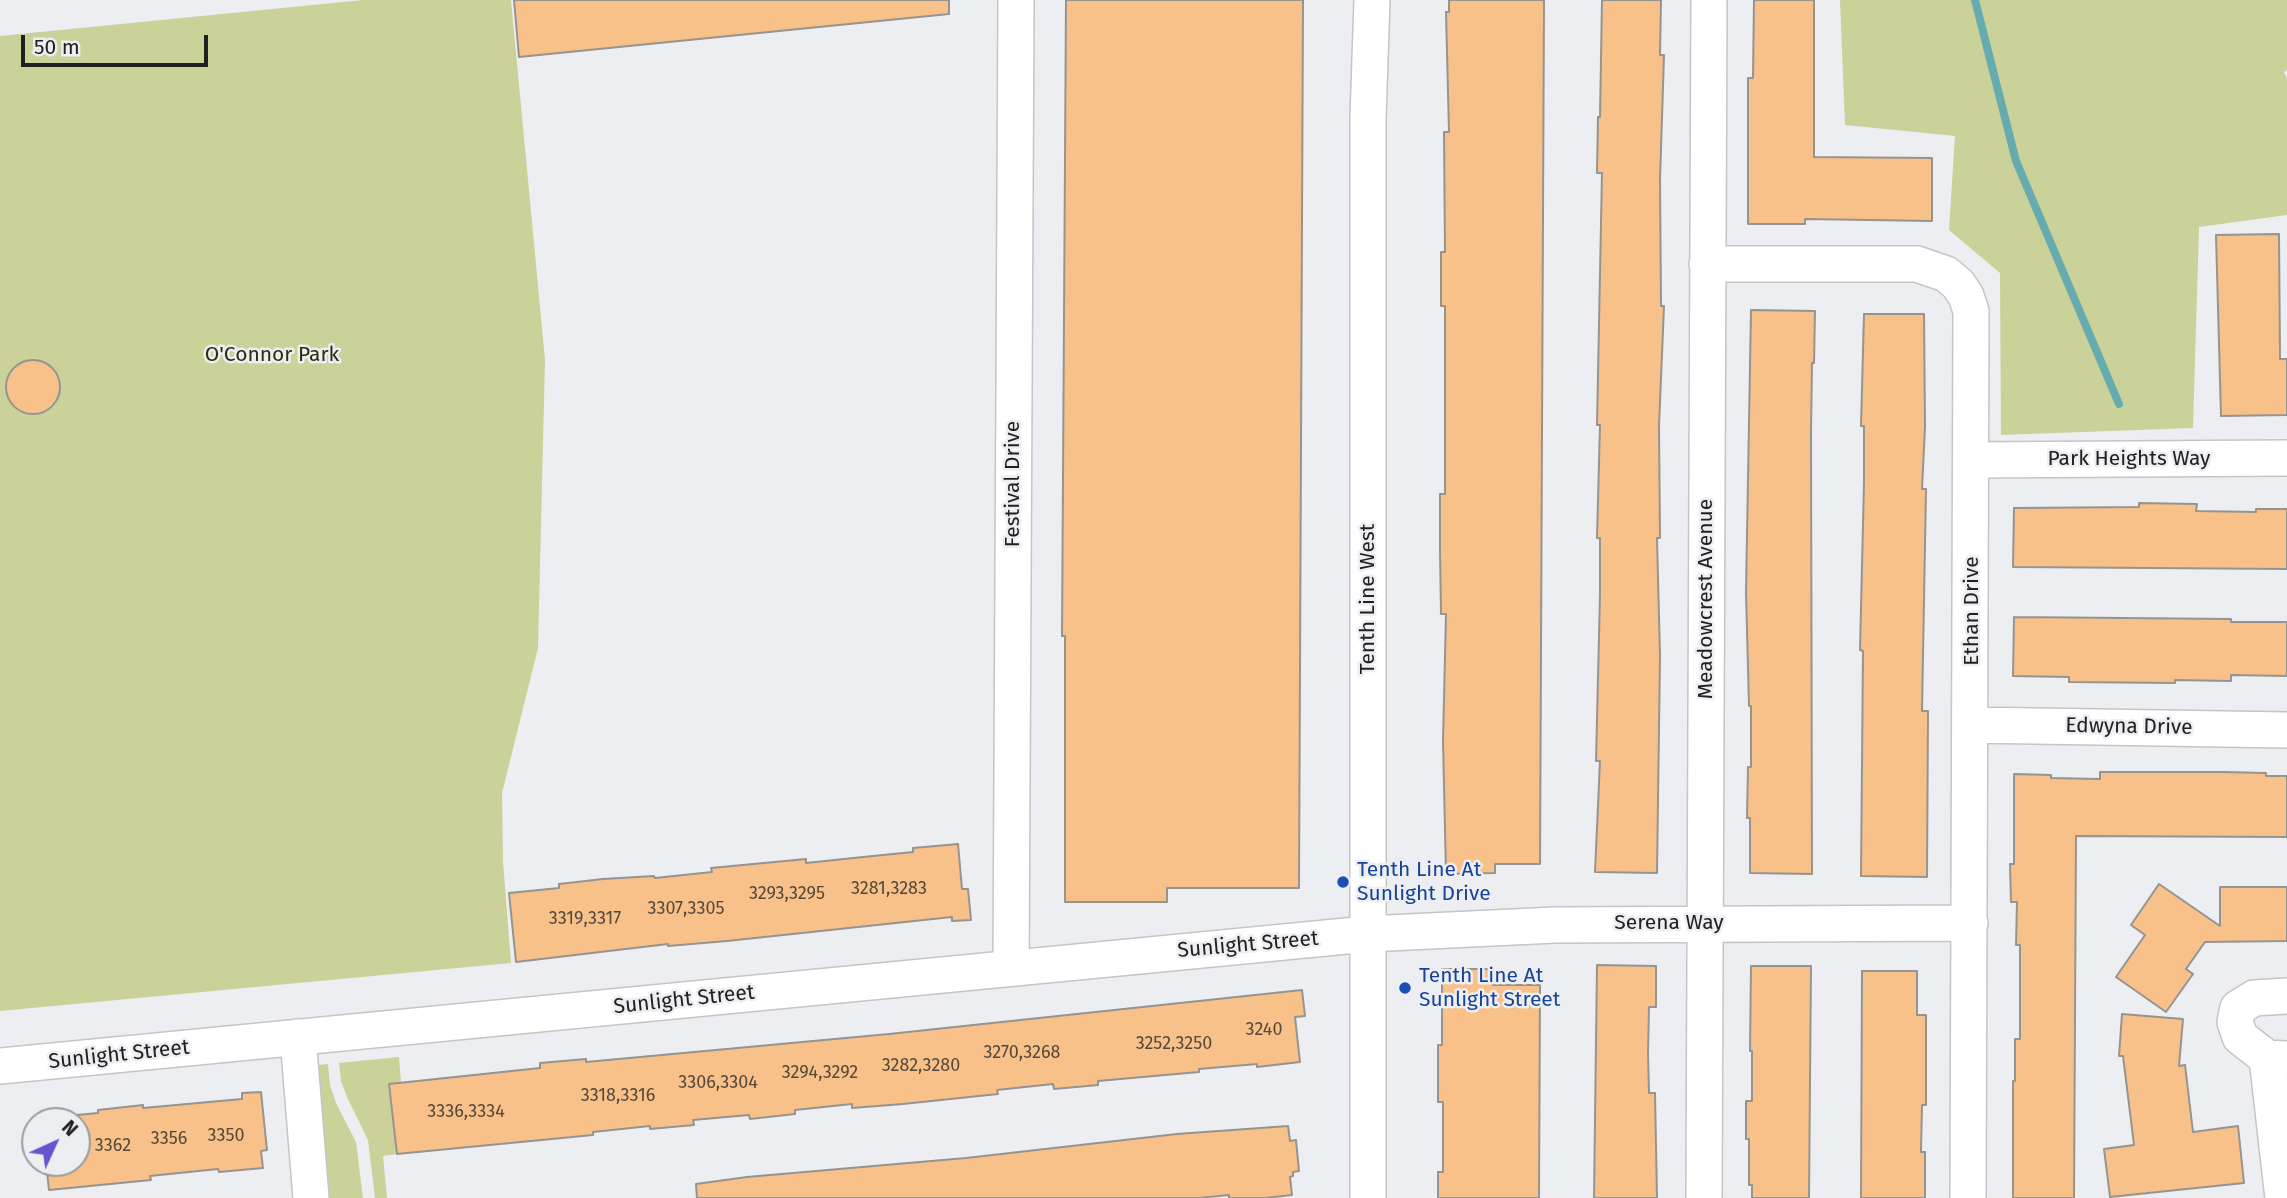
<!DOCTYPE html>
<style>
body{margin:0}
#map{position:relative;width:2287px;height:1198px;overflow:hidden;background:#edeef1;font-family:"Fira Sans",sans-serif}
canvas{display:block}
.north{position:absolute;left:21px;top:1107px;width:70px;height:70px;box-sizing:border-box;background:#edeef1;border:2px solid #9b9c9e;border-radius:50%;rotate:45deg;font-size:19px;font-weight:700;line-height:28px;text-align:center;color:#202021}
.north::after{content:'';display:block;margin:auto;width:24px;height:32px;background:#6255ce;clip-path:polygon(50% 0,100% 100%,50% 72%,0 100%)}
.scale{position:absolute;left:21px;top:35px;width:187px;height:32px;box-sizing:border-box;border:4px solid #202021;border-top:0;padding-left:9px;font-size:21px;line-height:24px;white-space:nowrap;color:#202021;-webkit-text-stroke:5px #edeef1;paint-order:stroke}
</style>
<div id="map">
<canvas width="2287" height="1198"></canvas>
<div class="north">N</div>
<div class="scale">50 m</div>
</div>
<script>
const g = document.querySelector('canvas').getContext('2d');
g.lineJoin = 'round';
function paint(path, color) { g.fillStyle = color; g.fill(path, 'evenodd'); }
const toPath = rows => new Path2D(rows.map(r => 'M' + r).join(''));
function strokePath(path, color, width, dash) { g.strokeStyle = color; g.lineWidth = width; g.lineCap = dash ? 'butt' : 'round'; g.setLineDash(dash || []); g.stroke(path); }
function write(font, color, halo, rows, align = 'center') {
  g.font = font + ' "Fira Sans",sans-serif'; g.lineWidth = 5; g.setLineDash([]); g.textBaseline = 'middle'; g.strokeStyle = halo; g.fillStyle = color; for (const [text, x, y, turn = 0] of rows) {
    g.save(); g.translate(x, y); g.rotate((+turn || 0) * Math.PI / 180); g.textAlign = isNaN(turn) ? turn : align; if (halo) g.strokeText(text, 0, 0); g.fillText(text, 0, 0); g.restore();
  }
}
const green = toPath([
 [363,0,511,0,545,360,538,648,502,793,503,862,511,963,0,1011,0,36],
 [1840,0,2287,0,2287,70,2284,72,2287,79,2287,215,2199,227,2193,428,2001,435,2000,273,1949,230,1955,136,1845,125],
 [399,1057,401,1083,389,1084,397,1154,383,1156,387,1198,375,1198,368,1140,347,1097,341,1081,339,1063],
 [328,1064,330,1085,336,1103,356,1142,363,1198,330,1198,318,1072,319,1065]
]);
const stream = toPath([
 [1975,0,2016,161,2119,404]
]);
const building = toPath([
 [514,0,949,0,949,14,519,57,514,0],
 [1066,0,1303,0,1299,888,1167,888,1167,902,1065,902,1065,636,1062,636,1066,0],
 [1449,0,1544,0,1540,864,1495,864,1495,873,1446,874,1443,741,1446,614,1441,614,1440,550,1440,494,1445,494,1445,306,1441,306,1441,252,1445,252,1444,132,1449,132,1446,12,1449,12,1449,0],
 [1602,0,1661,0,1660,55,1664,55,1660,180,1661,306,1664,306,1659,426,1660,538,1657,538,1660,656,1657,873,1595,872,1600,761,1596,761,1600,594,1600,538,1597,538,1600,425,1597,425,1602,173,1597,173,1598,117,1600,117,1602,0],
 [1754,0,1814,0,1814,157,1932,158,1932,221,1805,219,1805,224,1748,224,1748,78,1753,78,1754,0],
 [2279,234,2280,359,2287,359,2287,415,2221,416,2216,235,2279,234],
 [1751,310,1815,311,1814,363,1812,363,1811,432,1812,874,1750,873,1750,818,1747,818,1748,767,1751,767,1751,706,1749,706,1746,592,1751,310],
 [1864,314,1924,314,1925,427,1922,489,1926,489,1922,711,1928,711,1927,877,1861,876,1863,651,1860,650,1864,482,1864,426,1861,426,1864,314],
 '6 387a27 27 0 1 1 54 0a27 27 0 1 1-54 0Z',
 [2139,503,2197,504,2196,511,2256,512,2256,509,2287,509,2287,569,2013,567,2014,508,2139,507,2139,503],
 [2014,617,2231,619,2231,622,2287,622,2287,676,2231,675,2231,681,2175,680,2175,683,2069,682,2069,677,2013,676,2014,617],
 [2100,772,2224,772,2266,773,2266,776,2287,776,2287,837,2076,836,2074,1198,2013,1198,2013,1081,2015,1081,2015,1039,2020,1039,2020,945,2016,945,2017,902,2011,902,2010,864,2014,864,2014,774,2051,775,2051,778,2100,779,2100,772],
 [958,844,962,889,968,889,971,920,952,921,952,917,727,941,668,946,668,944,516,962,509,893,559,888,559,884,603,879,654,876,655,878,712,872,711,868,806,859,806,863,863,857,913,852,913,848,958,844],
 [2159,884,2220,926,2220,887,2287,887,2287,941,2205,942,2186,969,2193,974,2166,1012,2116,977,2145,935,2131,925,2159,884],
 [1597,965,1656,966,1656,1007,1649,1007,1648,1053,1649,1093,1655,1093,1657,1198,1594,1198,1597,965],
 [1751,966,1811,966,1809,1198,1752,1198,1752,1185,1749,1185,1749,1139,1746,1139,1746,1101,1752,1101,1752,1051,1750,1051,1751,966],
 [1442,969,1493,969,1493,985,1540,985,1539,1198,1438,1198,1438,1172,1443,1172,1443,1102,1438,1102,1438,1045,1442,1045,1442,969],
 [1862,971,1917,971,1917,1015,1926,1015,1926,1105,1922,1105,1921,1152,1925,1152,1925,1198,1861,1198,1862,971],
 [1302,990,1305,1016,1295,1017,1300,1062,1257,1067,1257,1064,1199,1069,1199,1072,1098,1081,1098,1085,1054,1089,1053,1084,997,1090,998,1094,903,1104,852,1108,852,1104,795,1110,795,1114,750,1119,749,1115,693,1120,694,1125,650,1129,650,1126,593,1132,593,1135,397,1154,389,1084,540,1068,540,1063,586,1059,586,1062,889,1034,1302,990],
 [2122,1014,2183,1019,2179,1066,2185,1065,2193,1132,2238,1126,2244,1183,2110,1197,2104,1149,2134,1145,2123,1056,2119,1056,2122,1014],
 [261,1092,267,1150,261,1151,263,1168,219,1172,218,1169,150,1176,151,1180,49,1190,46,1163,77,1163,77,1115,98,1113,98,1110,143,1105,143,1108,242,1099,242,1093,261,1092],
 [1288,1126,1290,1141,1296,1140,1299,1171,1293,1172,1293,1176,1290,1177,1292,1195,1265,1198,1229,1198,1229,1195,1199,1198,697,1198,696,1184,747,1177,966,1158,1177,1134,1288,1126]
]);
const minor = toPath([
 [1707,264,1917,264,1946,274,1958,284,1966,296,1971,311,1968,1198],
 [1972,460,2287,458],
 [1971,725,2287,730],
 [1011,968,1016,0],
 [2287,996,2254,998,2238,1008,2235,1022,2240,1037,2267,1058,2287,1059],
 [298,1037,311,1198],
 [2267,1058,2283,1198],
 [0,1066,1367,934,1555,925,1970,923],
 [1368,1198,1368,118,1372,0],
 [1704,1198,1709,0]
]);
const markers = [
 [1343,882,7,"#1a4fb4"],
 [1405,988,7,"#1a4fb4"]
];
const numberNames = [
 ["3281,3283",889,889],
 ["3293,3295",787,894],
 ["3307,3305",686,909],
 ["3319,3317",585,919],
 ["3240",1264,1030],
 ["3252,3250",1174,1044],
 ["3270,3268",1022,1053],
 ["3282,3280",921,1066],
 ["3294,3292",820,1073],
 ["3306,3304",718,1083],
 ["3318,3316",618,1096],
 ["3336,3334",466,1112],
 ["3350",226,1136],
 ["3356",169,1139],
 ["3362",113,1146]
];
const parkNames = [
 ["O'Connor Park",272,355]
];
const streetNames = [
 ["Park Heights Way",2129,459],
 ["Festival Drive",1013,484,-90],
 ["Tenth Line West",1368,599,-90],
 ["Meadowcrest Avenue",1706,599,-90],
 ["Ethan Drive",1972,611,-90],
 ["Edwyna Drive",2129,727,1],
 ["Serena Way",1669,923],
 ["Sunlight Street",1248,945,-5],
 ["Sunlight Street",684,1000,-6],
 ["Sunlight Street",119,1055,-6]
];
const transitNames = [
 ["Tenth Line At",1357,870],
 ["Sunlight Drive",1357,894],
 ["Tenth Line At",1419,976],
 ["Sunlight Street",1419,1000]
];
paint(green, '#cad199');
strokePath(stream, '#65abb0', 8);
paint(building, '#f8c18a');
strokePath(building, '#969491', 2);
strokePath(minor, '#c5c5c8', 38);
strokePath(minor, '#fff', 35);
for (const [x, y, r, color] of markers) { const dot = new Path2D(); dot.arc(x, y, r, 0, 2 * Math.PI); g.fillStyle = color; g.fill(dot); strokePath(dot, '#edeef1', 2.5); }
write('18px', '#56483b', null, numberNames);
write('21px', '#2b2e0e', '#edeef1', parkNames);
write('21px', '#202021', '#edeef1', streetNames);
write('21px', '#164399', '#edeef1', transitNames, 'left');
</script>
